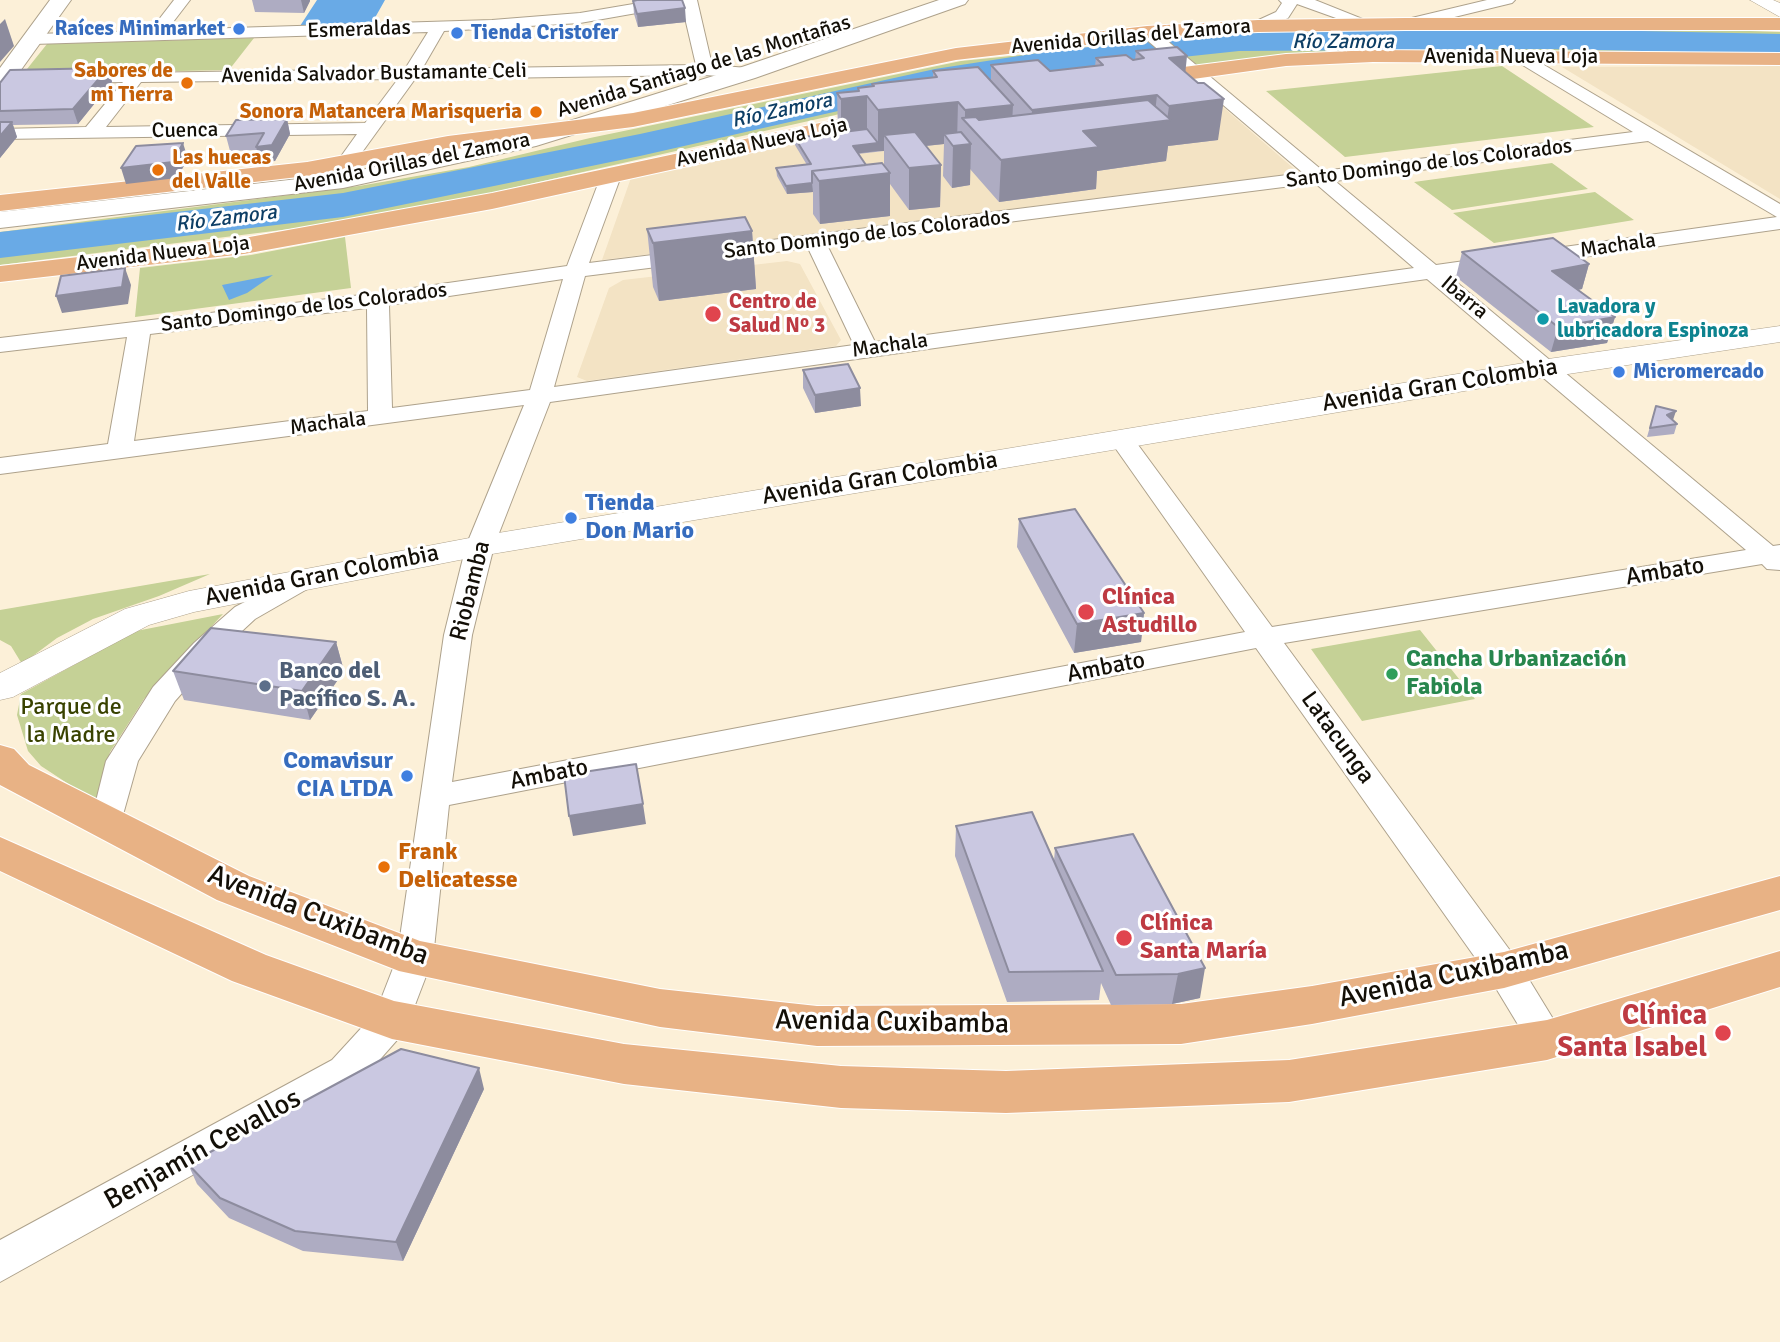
<!DOCTYPE html>
<meta charset="utf-8">
<style>
body{margin:0}
canvas{display:block;background:#fcf0d8}
</style>
<canvas width="1780" height="1342"></canvas>
<script>
const g = document.querySelector('canvas').getContext('2d');
g.lineJoin = 'round';
function paint(path, color) { g.fillStyle = color; g.fill(path, 'evenodd'); }
const toPath = rows => new Path2D(rows.map(r => 'M' + r).join(''));
function strokePath(path, color, width, dash) { g.strokeStyle = color; g.lineWidth = width; g.lineCap = dash ? 'butt' : 'round'; g.setLineDash(dash || []); g.stroke(path); }
function write(font, color, halo, rows, align = 'center') {
  g.font = font + ' Signika,sans-serif'; g.lineWidth = 6; g.setLineDash([]); g.textBaseline = 'middle'; g.strokeStyle = halo; g.fillStyle = color; for (const [text, x, y, turn = 0] of rows) {
    g.save(); g.translate(x, y); g.rotate((+turn || 0) * Math.PI / 180); g.textAlign = isNaN(turn) ? turn : align; if (halo) g.strokeText(text, 0, 0); g.fillText(text, 0, 0); g.restore();
  }
}
const built = toPath([
 [1780,66,1780,199,1562,67],
 [1187,76,1299,173,602,260,632,175,932,110],
 [787,261,800,264,841,340,836,346,587,381,577,377,609,288,623,280]
]);
const green = toPath([
 [1662,28,1780,32,1780,56,1317,55,906,99,468,198,306,227,0,265,0,232,359,186,469,167,590,138,961,61,1198,37],
 [254,38,229,70,23,74,47,44],
 [1502,66,1594,127,1345,157,1266,91],
 [1552,163,1588,189,1452,210,1414,182],
 [1595,192,1634,220,1494,243,1453,213],
 [345,237,351,288,135,317,140,268,251,255],
 [210,574,159,596,93,619,57,638,22,664,11,646,0,640,0,610],
 [223,614,144,699,110,752,96,802,41,766,28,751,17,715,21,694,136,631],
 [1420,630,1475,699,1362,721,1311,649]
]);
const water = toPath([
 [317,0,385,0,372,23,300,26],
 [273,275,247,293,229,300,222,285]
]);
const river = toPath([
 [1549,29,1780,34,1780,54,1549,49,1239,51,1051,71,935,89,640,156,343,217,0,258,0,232,343,193,640,134,935,69,1051,51,1239,31,1549,29]
]);
const minor = toPath([
 [174,0,190,0,167,30,492,20,580,13,657,0,697,0,712,65,747,68,755,73,747,78,705,75,415,79,355,162,353,181,343,187,333,181,337,162,357,134,0,139,0,129,86,127,123,82,70,83,62,78,64,74,405,69,428,32,33,44,25,39,33,34,150,31,174,0],
 [682,5,696,65,422,69,444,31,580,23,682,5],
 [398,79,365,123,106,127,141,82,398,79],
 [1279,0,1315,0,1375,24,1367,29,1361,27,1297,4,1288,18,1264,29,1252,29,1252,23,1276,12,1282,3,1279,0],
 [1487,0,1515,0,1512,3,1405,29,1397,24,1399,21,1487,0],
 [1147,27,1153,29,1323,171,1633,132,1516,61,1516,53,1522,52,1780,204,1780,229,1449,276,1773,546,1780,545,1780,570,1767,569,1762,564,1284,643,1517,960,1566,1040,1560,1051,1547,1055,1534,1051,1491,980,1256,648,449,805,433,958,405,1031,360,1082,0,1282,0,1240,332,1060,376,1012,397,958,444,635,466,546,524,405,0,474,0,458,108,444,127,337,0,352,0,338,378,293,567,266,601,176,611,170,621,176,589,263,1303,173,1141,35,1141,29,1147,27],
 [1648,141,1777,217,1436,265,1335,181,1648,141],
 [1315,183,1414,268,875,342,827,245,1315,183],
 [808,248,854,345,554,387,585,276,808,248],
 [563,279,530,390,392,408,389,305,563,279],
 [1427,279,1746,550,1272,627,1130,434,1121,432,1112,434,1109,439,1245,632,452,782,472,635,494,546,550,402,1427,279],
 [367,308,368,411,134,441,150,334,367,308],
 [299,574,309,576,313,582,309,588,255,619,214,657,175,701,138,761,119,829,107,833,95,829,91,821,106,761,153,687,194,643,235,607,299,574]
]);
const tertiary = toPath([
 [1750,0,1773,0,1780,3,1780,17,1750,0],
 [1780,326,1780,342,1548,377,480,556,194,612,149,625,13,697,0,700,0,673,125,609,189,591,480,536,1548,359,1780,326]
]);
const secondary = toPath([
 [50,0,71,0,8,88,0,90,0,68,50,0],
 [939,0,968,0,965,4,755,78,536,146,343,188,0,228,0,212,343,174,531,133,739,68,939,0]
]);
const primary = toPath([
 [1405,18,1780,18,1780,30,1405,30,1258,32,1147,38,956,60,633,127,448,150,307,176,0,211,0,195,307,162,448,136,633,113,956,48,1147,26,1258,20,1405,18],
 [1373,50,1780,53,1780,65,1373,62,1286,66,1136,87,1125,80,1136,73,1286,54,1373,50],
 [890,108,898,110,901,115,898,120,492,209,244,254,0,282,0,266,244,238,492,193,890,108],
 [0,745,14,749,29,765,249,876,420,941,660,989,817,1006,1181,1004,1312,986,1504,952,1780,876,1780,910,1504,988,1312,1024,1181,1044,817,1046,660,1027,399,971,217,900,0,785,0,745],
 [0,837,266,955,394,1001,624,1044,841,1066,1006,1071,1289,1060,1547,1020,1780,951,1780,987,1547,1060,1289,1102,1006,1113,841,1108,624,1084,392,1039,232,981,0,871,0,837]
]);
const wall = toPath([
 [252,0,310,0,310,1,304,13,255,12],
 [633,1,686,22,638,27,634,14],
 [1136,51,1185,72,1218,140,1168,146,1166,161,1097,171,1096,189,999,202,970,169,970,185,952,188,943,176,944,144,926,146,941,165,940,207,909,210,890,184,890,216,820,224,813,214,813,192,787,194,777,176,776,168,807,165,795,145,795,138,838,132,837,93,858,91,858,88,872,86,872,84,933,77,933,71,991,81,991,65,1050,71,1095,66,1096,58,1135,60],
 [884,151,884,165,866,165,858,154],
 [108,68,112,82,78,124,13,125,17,137,0,158,0,83],
 [287,119,290,134,275,161,260,162,257,150,230,151,226,136],
 [647,229,752,231,756,289,659,301,653,287],
 [1462,252,1589,264,1582,289,1578,290,1615,317,1607,343,1551,352,1456,277],
 [803,370,861,406,815,413,803,388],
 [1656,406,1677,424,1674,434,1647,437],
 [1019,519,1144,613,1141,642,1074,653,1017,547],
 [336,642,344,671,310,720,184,700,173,671],
 [956,826,1054,861,1055,848,1133,834,1200,998,1172,1004,1111,1005,1101,983,1099,1000,1007,1002,955,856],
 [484,1089,403,1261,303,1251,229,1218,197,1184,188,1164]
]);
const shadedWall = toPath([
 [301,0,310,0,310,1,304,13],
 [685,8,686,22,638,27,637,14],
 [5,19,14,46,0,62,0,24],
 [1187,56,1183,95,1169,58],
 [108,68,112,82,78,124,73,109],
 [1157,95,1154,122,1167,121,1169,106,1224,99,1218,140,1168,146,1166,161,1097,171,1096,189,999,202,1001,160,1030,151,1032,110],
 [867,96,867,137,841,140,841,99],
 [958,102,957,142,944,134,944,144,895,149,884,135,884,151,878,151,878,110],
 [1013,105,1011,146,965,121,965,110],
 [287,119,290,134,275,161,260,162,256,147],
 [12,122,17,137,0,158,0,136],
 [183,143,188,159,177,178,126,184,121,168],
 [878,143,878,151,853,154,853,146],
 [971,144,970,185,952,188,953,146],
 [941,165,940,207,909,210,909,168],
 [890,173,890,216,820,224,819,181],
 [812,183,813,192,787,194,786,186],
 [752,231,756,289,659,301,653,243],
 [1589,264,1582,289,1545,296,1552,271],
 [125,268,131,285,128,304,62,313,56,296],
 [1615,317,1607,343,1551,352,1558,327],
 [860,388,861,406,815,413,815,395],
 [1676,411,1673,420,1667,415],
 [1144,613,1141,642,1074,653,1077,624],
 [336,642,344,671,310,720,302,691],
 [643,804,646,824,573,836,569,816],
 [1205,968,1200,998,1172,1004,1178,974],
 [479,1068,484,1089,403,1261,396,1242]
]);
const building = toPath([
 [637,0,682,0,685,8,637,14,633,1,637,0],
 [1177,47,1187,56,1169,58,1198,83,1204,83,1224,99,1169,106,1157,95,1032,110,991,65,1038,60,1050,71,1103,65,1096,58,1126,55,1133,60,1144,58,1136,51,1177,47],
 [978,67,1013,105,965,110,958,102,878,110,867,96,841,99,837,93,859,91,858,88,874,86,872,84,937,77,933,71,978,67],
 [108,68,73,109,0,111,0,83,10,70,108,68],
 [1148,100,1171,120,1083,131,1099,147,1001,160,962,118,976,117,979,120,1148,100],
 [287,119,272,145,256,147,264,133,226,136,236,120,287,119],
 [0,122,12,122,0,136,0,122],
 [867,129,878,143,853,146,866,165,812,171,812,183,786,186,776,168,811,164,795,138,867,129],
 [915,132,941,165,909,168,884,135,915,132],
 [961,132,971,144,953,146,944,134,961,132],
 [183,143,173,162,121,168,136,146,183,143],
 [882,163,890,173,819,181,812,171,882,163],
 [745,217,752,231,653,243,647,229,745,217],
 [1553,238,1589,264,1552,271,1615,317,1558,327,1462,252,1553,238],
 [125,268,122,287,56,296,61,276,125,268],
 [848,364,860,388,815,395,803,370,848,364],
 [1656,406,1676,411,1667,415,1677,424,1650,428,1656,406],
 [1075,509,1144,613,1077,624,1019,519,1075,509],
 [211,628,336,642,302,691,173,671,211,628],
 [636,764,643,804,569,816,564,775,636,764],
 [1032,812,1103,971,1009,972,956,826,1032,812],
 [1133,834,1205,968,1178,974,1116,975,1055,848,1133,834],
 [401,1049,479,1068,396,1242,295,1231,220,1198,188,1164,401,1049]
]);
const markers = [
 [239,29,7,"#3f7fe0"],
 [457,33,7,"#3f7fe0"],
 [187,83,7,"#e8710a"],
 [536,112,7,"#e8710a"],
 [158,170,7,"#e8710a"],
 [713,314,9,"#e0444e"],
 [1543,319,7,"#0f9aa8"],
 [1619,372,7,"#3f7fe0"],
 [571,518,7,"#3f7fe0"],
 [1086,612,9,"#e0444e"],
 [1392,674,7,"#2e9e5b"],
 [265,686,7,"#5c6f8a"],
 [407,776,7,"#3f7fe0"],
 [384,867,7,"#e8710a"],
 [1124,938,9,"#e0444e"],
 [1723,1033,9,"#e0444e"]
];
const farShopnames = [
 ["Raíces Minimarket",225,29,"right"],
 ["Tienda Cristofer",471,33],
 ["Micromercado",1633,372]
];
const farStreetnames = [
 ["Esmeraldas",359,30,-2],
 ["Avenida Orillas del Zamora",1131,37,-5],
 ["Avenida Nueva Loja",1511,57],
 ["Avenida Santiago de las Montañas",704,67,-17],
 ["Avenida Salvador Bustamante Celi",374,74,-1],
 ["Cuenca",185,131,-1],
 ["Avenida Nueva Loja",762,143,-12],
 ["Avenida Orillas del Zamora",412,163,-11],
 ["Santo Domingo de los Colorados",1429,164,-7],
 ["Santo Domingo de los Colorados",867,235,-7],
 ["Machala",1618,246,-8],
 ["Avenida Nueva Loja",163,254,-7],
 ["Ibarra",1464,298,40],
 ["Santo Domingo de los Colorados",304,308,-7],
 ["Machala",890,346,-8],
 ["Machala",328,424,-7]
];
const farWaternames = [
 ["Río Zamora",1343,42],
 ["Río Zamora",782,111,-12],
 ["Río Zamora",226,219,-7]
];
const farFoodnames = [
 ["Sabores de",173,71],
 ["mi Tierra",173,95],
 ["Sonora Matancera Marisqueria",522,112],
 ["Las huecas",172,158,"left"],
 ["del Valle",172,182,"left"]
];
const farHealthnames = [
 ["Centro de",729,302],
 ["Salud Nº 3",729,326]
];
const farCulturenames = [
 ["Lavadora y",1557,307],
 ["lubricadora Espinoza",1557,331]
];
const streetNames = [
 ["Avenida Gran Colombia",1440,386,-9],
 ["Avenida Gran Colombia",880,479,-9],
 ["Ambato",1665,572,-9],
 ["Avenida Gran Colombia",322,576,-11],
 ["Riobamba",471,591,-76],
 ["Ambato",1106,668,-11],
 ["Latacunga",1337,738,54],
 ["Ambato",549,775,-11]
];
const shopNames = [
 ["Tienda",585,504],
 ["Don Mario",585,532],
 ["Comavisur",393,762,"right"],
 ["CIA LTDA",393,790,"right"]
];
const healthNames = [
 ["Clínica",1102,598],
 ["Astudillo",1102,626],
 ["Clínica",1140,924],
 ["Santa María",1140,952]
];
const leisureNames = [
 ["Cancha Urbanización",1406,660],
 ["Fabiola",1406,688]
];
const serviceNames = [
 ["Banco del",279,672],
 ["Pacífico S. A.",279,700]
];
const parkNames = [
 ["Parque de",71,708],
 ["la Madre",71,736]
];
const foodNames = [
 ["Frank",398,853],
 ["Delicatesse",398,881]
];
const nearStreetnames = [
 ["Avenida Cuxibamba",318,916,21],
 ["Avenida Cuxibamba",1454,975,-12],
 ["Avenida Cuxibamba",892,1023,1],
 ["Benjamín Cevallos",203,1150,-29]
];
const nearHealthnames = [
 ["Clínica",1707,1017],
 ["Santa Isabel",1707,1049]
];
paint(built, '#f3e3c4');
paint(green, '#c5d196');
paint(water, '#69aae6');
paint(river, '#69aae6');
strokePath(minor, '#aea28c', 2);
strokePath(tertiary, '#aea28c', 1);
strokePath(secondary, '#aea28c', 2);
strokePath(primary, '#fff', 2);
paint(minor, '#fff');
paint(tertiary, '#fff');
paint(secondary, '#fff');
paint(primary, '#e8b285');
paint(wall, '#aeacc2');
paint(shadedWall, '#8d8c9e');
paint(building, '#cac8e1');
strokePath(building, '#8d8c9e', 2);
for (const [x, y, r, color] of markers) { const dot = new Path2D(); dot.arc(x, y, r, 0, 2 * Math.PI); g.fillStyle = color; g.fill(dot); strokePath(dot, '#fff', 2.5); }
write('bold 21px', '#366cbe', '#fff', farShopnames, 'left');
write('21px', '#130f07', '#fff', farStreetnames);
write('italic 21px', '#0d3e65', '#fff', farWaternames);
write('bold 21px', '#c56008', '#fff', farFoodnames, 'right');
write('bold 21px', '#be3a42', '#fff', farHealthnames, 'left');
write('bold 21px', '#0d838f', '#fff', farCulturenames, 'left');
write('24px', '#130f07', '#fff', streetNames);
write('bold 24px', '#366cbe', '#fff', shopNames, 'left');
write('bold 24px', '#be3a42', '#fff', healthNames, 'left');
write('bold 24px', '#27864d', '#fff', leisureNames, 'left');
write('bold 24px', '#4e5e75', '#fff', serviceNames, 'left');
write('24px', '#394200', '#fff', parkNames);
write('bold 24px', '#c56008', '#fff', foodNames, 'left');
write('28px', '#130f07', '#fff', nearStreetnames);
write('bold 28px', '#be3a42', '#fff', nearHealthnames, 'right');
</script>
